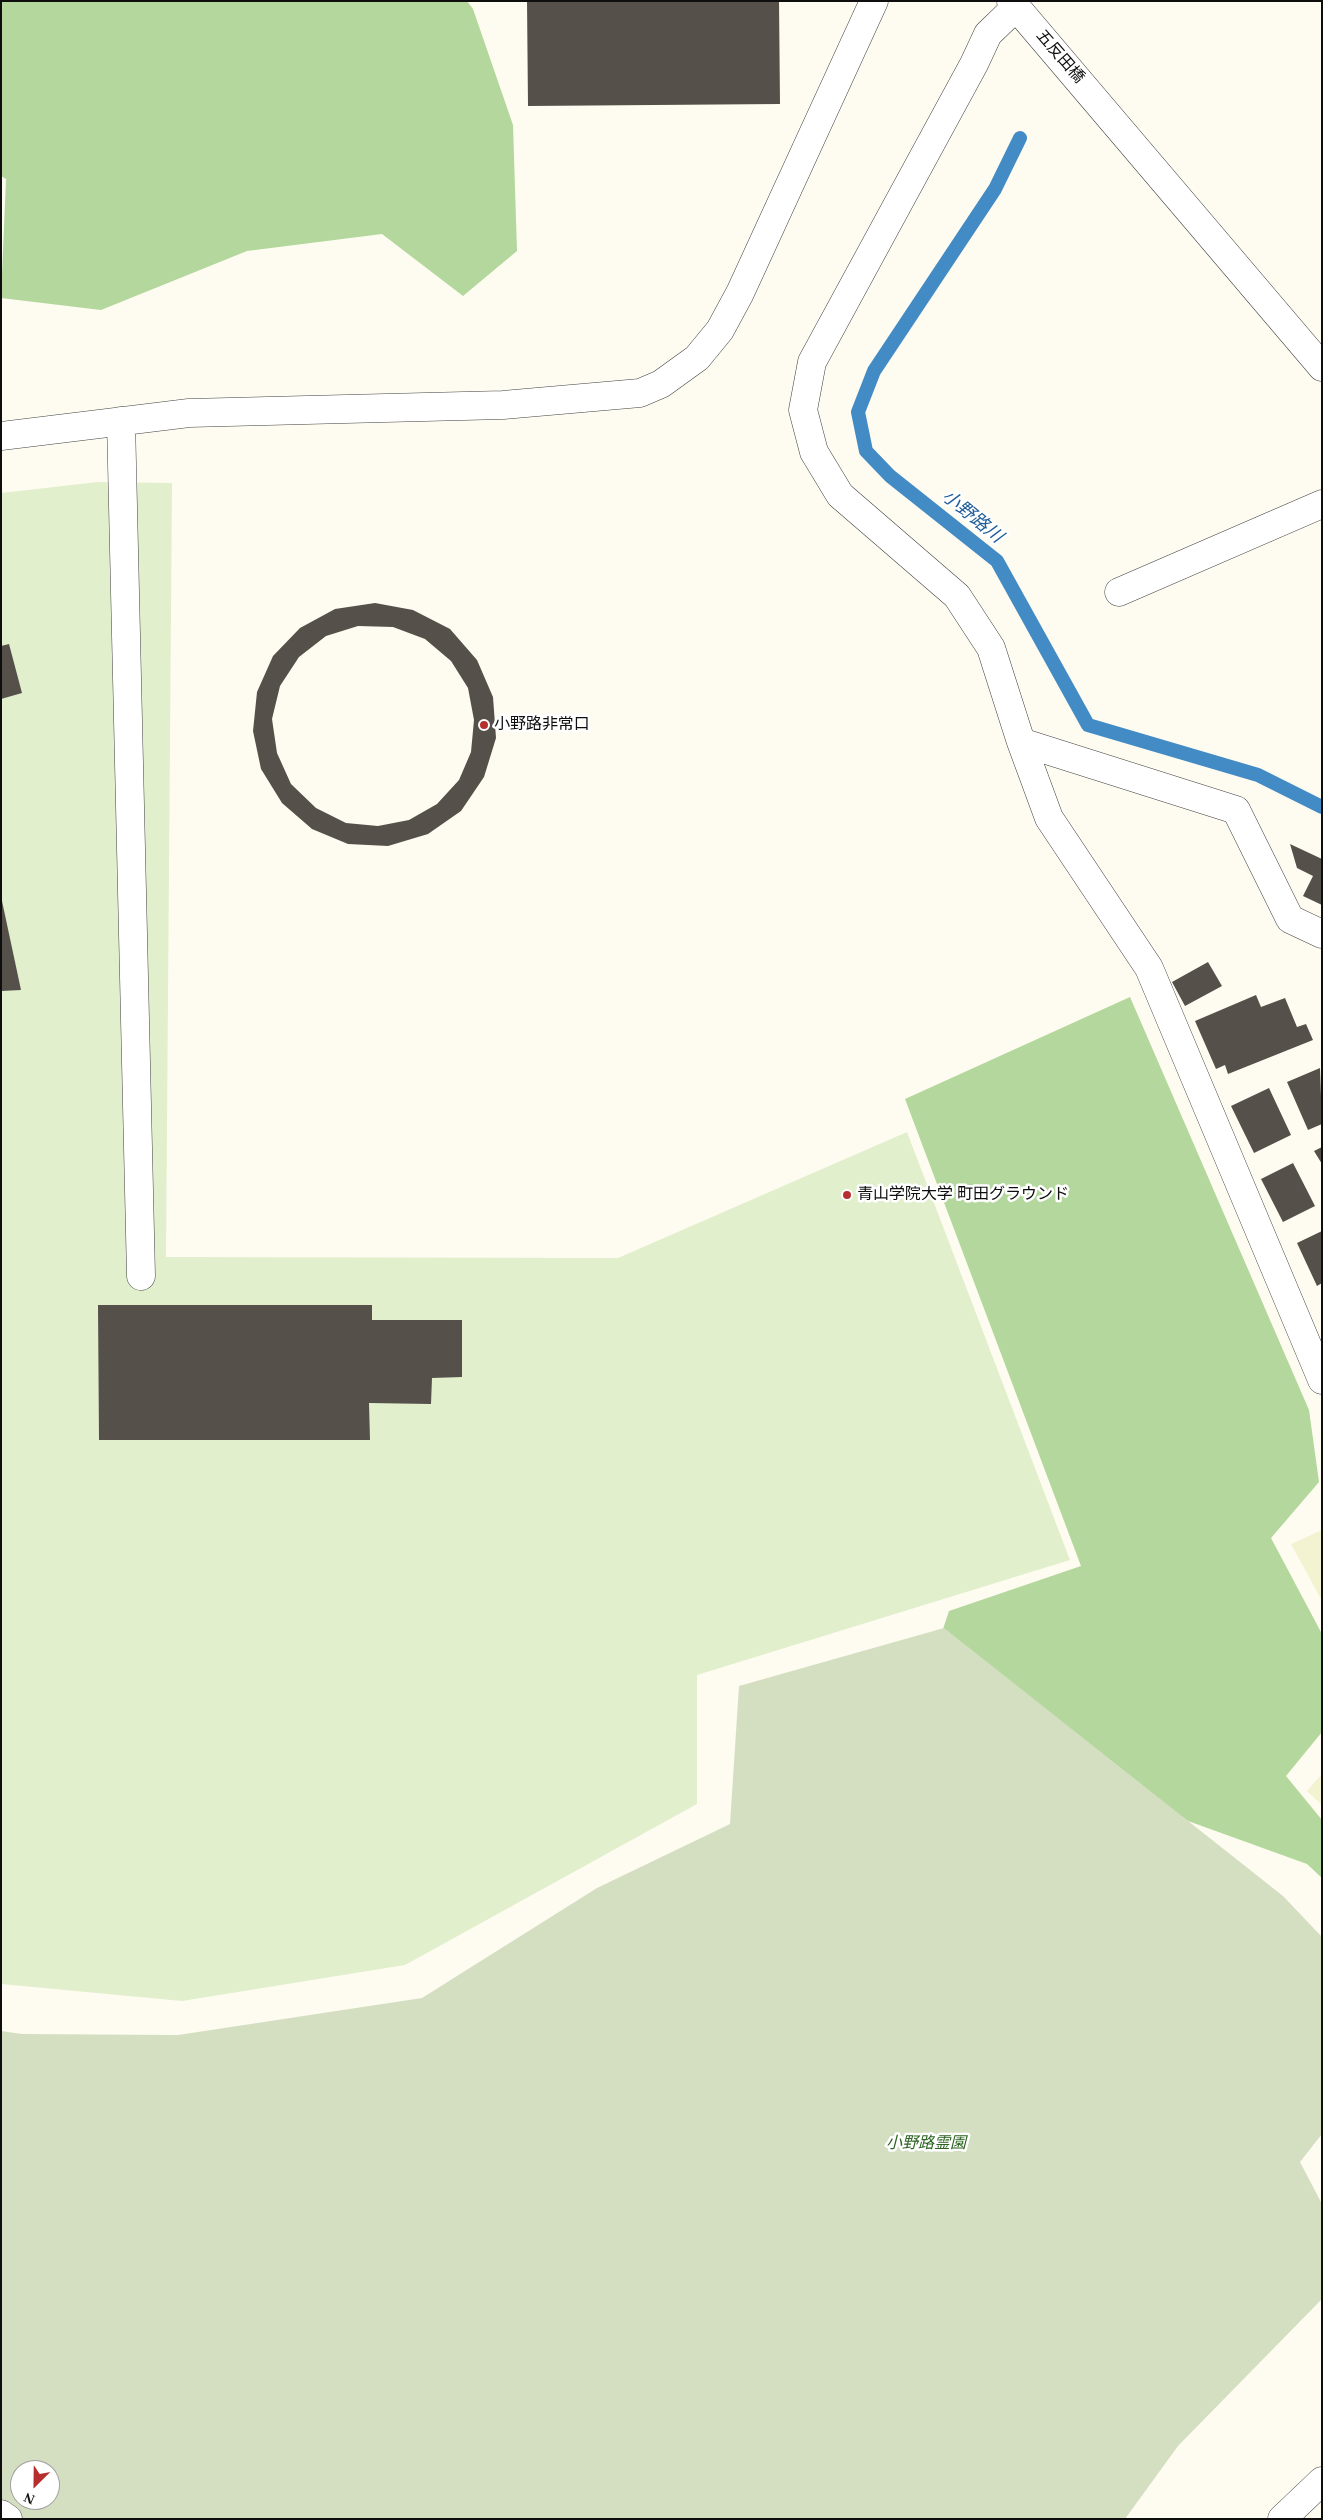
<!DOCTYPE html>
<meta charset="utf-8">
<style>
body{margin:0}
#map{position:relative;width:1323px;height:2520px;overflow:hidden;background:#fefcf0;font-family:"Times New Roman",serif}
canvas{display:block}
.frame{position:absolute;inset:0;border:2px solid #0e0e0e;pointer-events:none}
.north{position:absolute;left:10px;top:2460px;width:50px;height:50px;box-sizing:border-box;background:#fff;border:1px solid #9f9f9f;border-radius:50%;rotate:203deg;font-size:14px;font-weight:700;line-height:20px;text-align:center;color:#0e0e0e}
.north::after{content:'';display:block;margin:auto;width:18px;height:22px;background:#b72e2e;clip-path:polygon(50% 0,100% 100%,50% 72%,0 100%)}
</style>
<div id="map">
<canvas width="1323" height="2520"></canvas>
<div class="frame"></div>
<div class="north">N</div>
</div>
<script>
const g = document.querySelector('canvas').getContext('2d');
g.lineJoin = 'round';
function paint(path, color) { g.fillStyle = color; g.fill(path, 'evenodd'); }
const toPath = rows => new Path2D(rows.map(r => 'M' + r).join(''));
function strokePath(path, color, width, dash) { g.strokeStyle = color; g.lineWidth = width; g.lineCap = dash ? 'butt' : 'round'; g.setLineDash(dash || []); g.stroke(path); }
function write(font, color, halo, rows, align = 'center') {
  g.font = font + ' "Times New Roman","Noto Sans JP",serif'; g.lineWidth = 5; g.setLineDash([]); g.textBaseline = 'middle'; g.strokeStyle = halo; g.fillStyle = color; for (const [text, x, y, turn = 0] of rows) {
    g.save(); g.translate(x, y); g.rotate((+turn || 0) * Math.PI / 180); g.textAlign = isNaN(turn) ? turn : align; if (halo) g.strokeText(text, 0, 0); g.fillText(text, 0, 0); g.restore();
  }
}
const farmland = toPath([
 [1322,1530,1322,1601,1291,1544],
 [1322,1774,1322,1805,1307,1791]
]);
const forest = toPath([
 [1,1,467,1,473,9,513,125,517,251,463,296,382,234,247,251,101,310,1,298,6,179,1,176],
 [1130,997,1309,1410,1319,1482,1271,1538,1322,1634,1322,1732,1286,1776,1322,1820,1322,1878,1307,1864,1188,1821,937,1647,949,1611,1081,1566,905,1099]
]);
const cemetery = toPath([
 [944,1628,1283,1896,1322,1937,1322,2134,1300,2162,1322,2204,1322,2299,1178,2446,1125,2519,1,2519,1,2031,22,2034,178,2035,422,1998,597,1888,730,1824,739,1686],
 [20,2470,50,2470,50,2500,20,2500]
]);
const pitch = toPath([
 [98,482,172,483,166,1257,618,1258,907,1132,1070,1560,697,1675,697,1804,405,1965,182,2001,1,1984,1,493]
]);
const stream = toPath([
 [1020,138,995,189,874,371,858,412,866,451,890,476,997,561,1088,725,1258,775,1322,807]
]);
const building = toPath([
 [527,1,779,1,780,104,528,106],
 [375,603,413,610,450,629,477,660,493,697,496,738,484,777,461,811,428,834,388,846,348,844,312,829,282,803,261,769,253,731,257,692,273,656,300,628,335,609],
 [358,626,393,627,425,639,451,661,468,688,474,720,471,752,459,780,437,804,409,820,378,826,346,823,316,808,291,784,277,753,272,719,280,686,299,657,326,636],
 [9,644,22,693,1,699,1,646],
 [1290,844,1322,859,1322,905,1303,896,1313,876,1297,868],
 [2,901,21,990,1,991],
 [1208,962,1222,986,1185,1006,1172,982],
 [1256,995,1261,1007,1285,998,1297,1027,1306,1024,1313,1040,1228,1074,1225,1065,1216,1069,1195,1021],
 [1320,1068,1322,1124,1308,1130,1287,1082],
 [1269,1088,1291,1135,1254,1153,1231,1106],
 [1322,1147,1322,1164,1314,1151],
 [1293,1163,1315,1206,1283,1222,1261,1179],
 [1322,1231,1322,1283,1317,1286,1297,1243],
 [98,1305,372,1305,372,1320,462,1320,462,1377,432,1378,431,1404,369,1403,370,1440,99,1440]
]);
const minor = toPath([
 [1011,1,1322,367],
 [1016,7,988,34,974,64,812,362,803,410,814,452,840,495,957,596,991,648,1021,742,1049,818,1149,968,1322,1380],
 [121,421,141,1276],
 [1,436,189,413,503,405,640,393,661,384,697,358,720,330,740,293,874,1],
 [1119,592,1322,504],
 [1021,742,1236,810,1290,919,1322,934],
 [1,2514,8,2519],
 [1282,2519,1322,2481]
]);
const markers = [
 [484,725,5,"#b72e2e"],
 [847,1195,5,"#b72e2e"]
];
const streetNames = [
 ["五反田橋",1060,57,49]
];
const poiNames = [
 ["小野路非常口",494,725],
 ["青山学院大学 町田グラウンド",857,1195]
];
const parkNames = [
 ["小野路霊園",926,2144]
];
const waterNames = [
 ["小野路川",972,517,39]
];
paint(farmland, '#f3f2d1');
paint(forest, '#b3d79c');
paint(cemetery, '#d4dfc2');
paint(pitch, '#e1efcd');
strokePath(stream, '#438bc5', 14);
paint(building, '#56504b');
strokePath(minor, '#414141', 29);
strokePath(minor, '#fff', 28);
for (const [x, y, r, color] of markers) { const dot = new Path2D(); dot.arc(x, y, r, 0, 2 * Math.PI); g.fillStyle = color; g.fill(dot); strokePath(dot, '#fff', 2); }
write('16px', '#0e0e0e', '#fff', streetNames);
write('16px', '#0e0e0e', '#fff', poiNames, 'left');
write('italic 16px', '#2c6222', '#fff', parkNames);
write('italic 18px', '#1e5d99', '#fff', waterNames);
</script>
